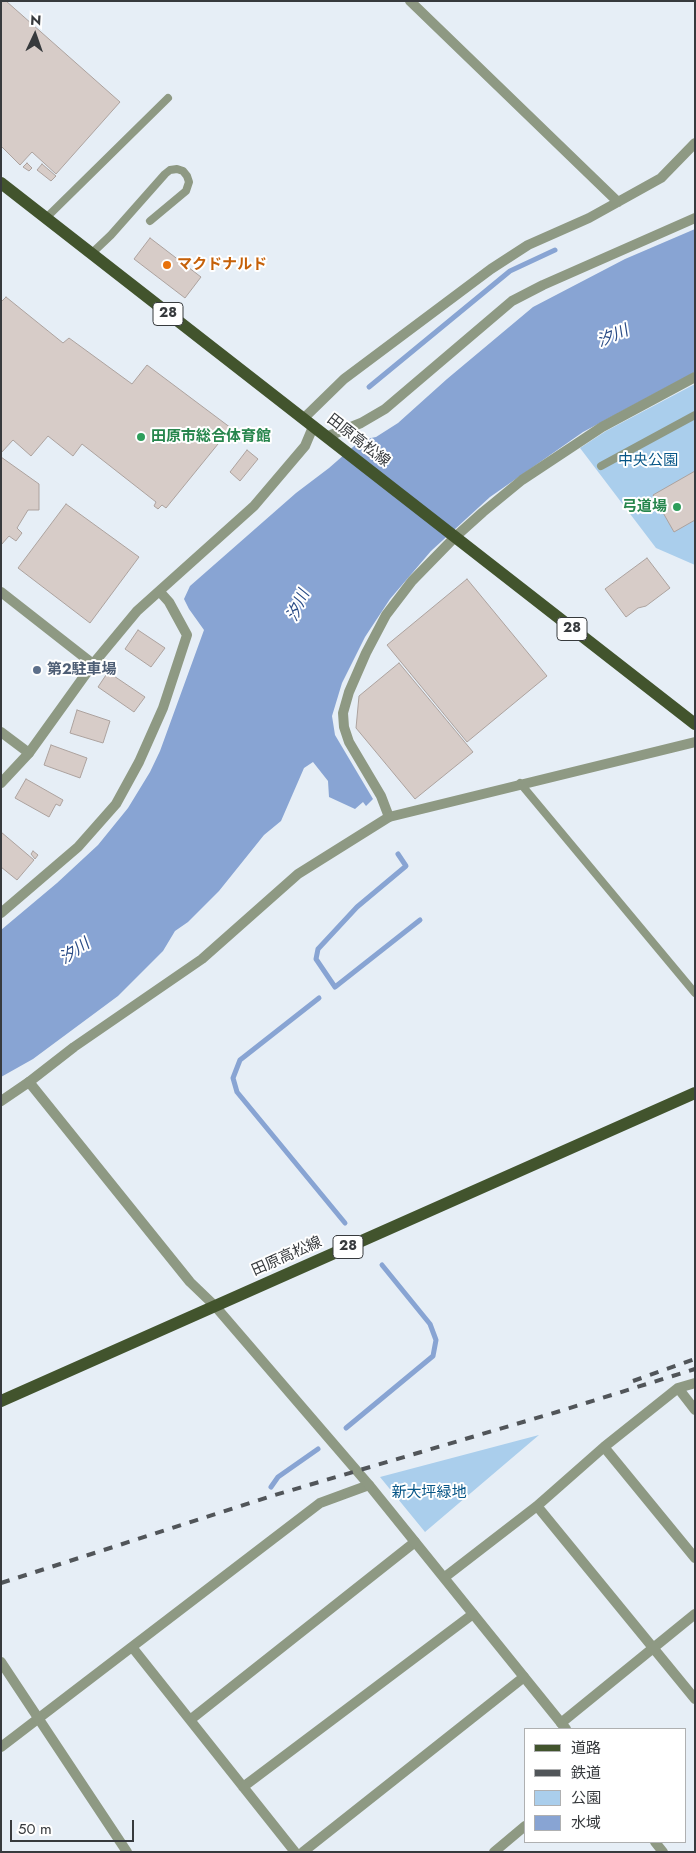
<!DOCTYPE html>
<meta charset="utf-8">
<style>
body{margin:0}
#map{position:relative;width:696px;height:1853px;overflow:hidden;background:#e6eef6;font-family:Jost,"Noto Sans JP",sans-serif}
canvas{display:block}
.frame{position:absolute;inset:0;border:2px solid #373a3d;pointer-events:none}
.legend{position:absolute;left:524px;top:1728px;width:162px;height:115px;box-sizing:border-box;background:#fff;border:1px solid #afb0b1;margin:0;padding:6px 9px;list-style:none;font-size:15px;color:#373a3d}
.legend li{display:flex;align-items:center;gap:10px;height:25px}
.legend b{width:25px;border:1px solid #afb0b1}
.north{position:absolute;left:10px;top:10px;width:50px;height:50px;-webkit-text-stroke:4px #fff;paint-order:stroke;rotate:3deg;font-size:14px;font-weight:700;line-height:20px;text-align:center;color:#373a3d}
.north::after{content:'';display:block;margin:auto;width:18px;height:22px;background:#373a3d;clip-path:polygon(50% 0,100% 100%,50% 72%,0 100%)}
.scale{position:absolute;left:10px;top:1820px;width:124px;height:22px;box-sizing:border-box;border:2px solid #373a3d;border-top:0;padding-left:6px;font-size:15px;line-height:18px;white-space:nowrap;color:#373a3d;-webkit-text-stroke:4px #fff;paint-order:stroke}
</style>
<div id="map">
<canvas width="696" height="1853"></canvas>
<div class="frame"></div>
<ul class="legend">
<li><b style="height:6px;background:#42542d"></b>道路</li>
<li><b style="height:6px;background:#515559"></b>鉄道</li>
<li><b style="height:14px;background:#aaceec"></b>公園</li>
<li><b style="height:14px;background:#88a4d3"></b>水域</li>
</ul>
<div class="north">N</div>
<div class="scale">50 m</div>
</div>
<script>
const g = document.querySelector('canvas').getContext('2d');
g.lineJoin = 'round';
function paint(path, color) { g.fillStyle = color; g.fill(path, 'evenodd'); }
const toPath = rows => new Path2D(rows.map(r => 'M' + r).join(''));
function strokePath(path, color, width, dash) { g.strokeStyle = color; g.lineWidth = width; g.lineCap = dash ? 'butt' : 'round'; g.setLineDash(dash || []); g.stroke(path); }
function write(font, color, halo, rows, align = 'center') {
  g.font = font + ' Jost,"Noto Sans JP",sans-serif'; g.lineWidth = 4; g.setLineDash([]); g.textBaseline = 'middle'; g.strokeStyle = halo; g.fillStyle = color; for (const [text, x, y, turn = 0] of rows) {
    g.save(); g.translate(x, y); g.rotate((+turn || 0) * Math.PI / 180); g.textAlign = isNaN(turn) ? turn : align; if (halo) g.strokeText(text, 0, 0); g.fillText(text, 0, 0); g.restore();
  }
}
const green = toPath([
 [695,384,695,565,656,548,580,448,606,431],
 [539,1435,425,1532,380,1477]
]);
const water = toPath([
 [695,229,695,372,583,432,490,497,431,551,390,599,365,637,342,683,332,716,335,735,373,799,366,806,363,802,355,809,329,797,328,781,313,762,304,768,281,821,264,835,219,891,188,922,175,931,163,951,118,996,33,1059,1,1077,1,930,57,883,98,845,128,808,150,772,160,751,204,630,189,609,184,599,190,586,296,493,329,468,361,440,376,437,398,423,447,379,533,307,625,259]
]);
const stream = toPath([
 [369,387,510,271,555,250],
 [398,854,406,866,357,907,318,949,316,959,335,987,420,920],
 [319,998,240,1060,233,1078,237,1092,345,1223],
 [346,1428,433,1356,436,1340,430,1324,382,1265],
 [271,1487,278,1477,318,1449]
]);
const building = toPath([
 [1,1,6,1,120,102,56,174,32,152,20,165,1,146,1,1],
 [27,163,32,168,29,171,23,167,27,163],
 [42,164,56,176,51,181,37,170,42,164],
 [150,238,201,277,185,298,134,259,150,238],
 [6,297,63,343,69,338,132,384,147,365,231,428,166,508,162,505,158,509,154,506,156,502,82,444,73,456,48,436,31,456,13,440,1,453,1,302,6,297],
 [247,450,258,459,240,481,230,472,247,450],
 [1,457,39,484,39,510,28,510,17,528,22,533,16,541,9,536,1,545,1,457],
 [695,471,695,520,674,532,653,495,695,471],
 [66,504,139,557,90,623,18,568,66,504],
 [647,558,670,588,646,606,638,608,626,617,605,589,647,558],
 [467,579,547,676,467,742,387,645,467,579],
 [138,630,165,648,151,667,125,649,138,630],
 [399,663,473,752,415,799,356,728,359,696,399,663],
 [108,672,145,697,134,712,98,687,108,672],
 [77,710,110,721,103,743,70,733,77,710],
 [51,745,87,758,80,778,44,765,51,745],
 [26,779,63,800,60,806,56,804,49,817,15,798,26,779],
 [1,832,34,860,17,880,1,867,1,832],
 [33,851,38,855,35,859,31,854,33,851]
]);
const service = toPath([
 [46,218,168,98],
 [91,254,111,235,165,174,170,170,177,169,183,171,187,176,189,182,186,191,150,221],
 [601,466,695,415],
 [520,783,695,993]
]);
const minor = toPath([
 [410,1,618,202],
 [303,419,344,379,491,269,528,245,589,218,661,178,695,143],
 [326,437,361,423,385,409,512,301,543,285,695,218],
 [1,592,93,664],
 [1,732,29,753],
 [389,817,381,796,349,742,344,727,343,713,349,692,366,653,386,615,412,581,454,538,483,512,522,480,602,427,695,377],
 [1,913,78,847,116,804,139,762,163,708,187,635,169,602,160,592],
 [1,1101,29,1082,190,1282,215,1306],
 [678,1388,695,1410],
 [604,1447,695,1558],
 [537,1506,695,1699],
 [445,1577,537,1506,604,1447,678,1388,695,1383],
 [132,1647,295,1852],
 [190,1720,415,1542],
 [561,1723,695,1614],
 [1,1747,320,1503,369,1485],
 [243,1787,473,1614],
 [303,1852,524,1677],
 [494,1852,525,1826]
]);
const tertiary = toPath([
 [1,783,29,753,93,664,137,611,254,506,305,446,313,427],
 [29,1082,74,1047,202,959,298,874,389,817,695,742],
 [215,1306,369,1485,566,1729],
 [1,1662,127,1852],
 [655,1842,663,1852]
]);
const primary = toPath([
 [1,183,695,724],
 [1,1401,695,1093]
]);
const rail = toPath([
 [633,1381,695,1359],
 [1,1583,275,1495,557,1412,695,1369]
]);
const markers = [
 [167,265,5,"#e8710a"],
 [141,437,5,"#2e9e5b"],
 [677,507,5,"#2e9e5b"],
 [37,670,5,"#5c6f8a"]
];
const shields = [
 [168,314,30],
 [572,629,30],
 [348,1247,30]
];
const shieldNames = [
 ["28",168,314],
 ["28",572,629],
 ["28",348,1247]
];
const foodNames = [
 ["マクドナルド",177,265]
];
const leisureNames = [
 ["田原市総合体育館",151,437],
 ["弓道場",667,507,"right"]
];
const streetNames = [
 ["田原高松線",358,441,38],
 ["田原高松線",287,1257,-24]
];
const parkNames = [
 ["中央公園",648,461],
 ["新大坪緑地",429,1493]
];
const serviceNames = [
 ["第２駐車場",47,670]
];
const waterNames = [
 ["汐川",613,337,-23],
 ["汐川",299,606,-65],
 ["汐川",75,952,-34]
];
paint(green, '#aaceec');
paint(water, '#88a4d3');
strokePath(stream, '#88a4d3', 5);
paint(building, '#d7ccc8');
strokePath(building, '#aca29e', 1);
strokePath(service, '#8e9983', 8);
strokePath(minor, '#8e9983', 10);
strokePath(tertiary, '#8e9983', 10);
strokePath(primary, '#42542d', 12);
strokePath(rail, '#515559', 4, [9, 9]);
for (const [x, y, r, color] of markers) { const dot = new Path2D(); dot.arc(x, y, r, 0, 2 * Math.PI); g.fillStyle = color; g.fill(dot); strokePath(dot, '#fff', 2); }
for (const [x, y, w] of shields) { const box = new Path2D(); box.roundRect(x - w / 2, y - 11.5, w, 23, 4); g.fillStyle = '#fff'; g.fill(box); strokePath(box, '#373a3d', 1); }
write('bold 14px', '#373a3d', null, shieldNames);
write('bold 15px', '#c56008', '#fff', foodNames, 'left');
write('bold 15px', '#27864d', '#fff', leisureNames, 'left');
write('15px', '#373a3d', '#fff', streetNames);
write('15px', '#075687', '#fff', parkNames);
write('bold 15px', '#4e5e75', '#fff', serviceNames, 'left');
write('italic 16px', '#2a4c86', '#fff', waterNames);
</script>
